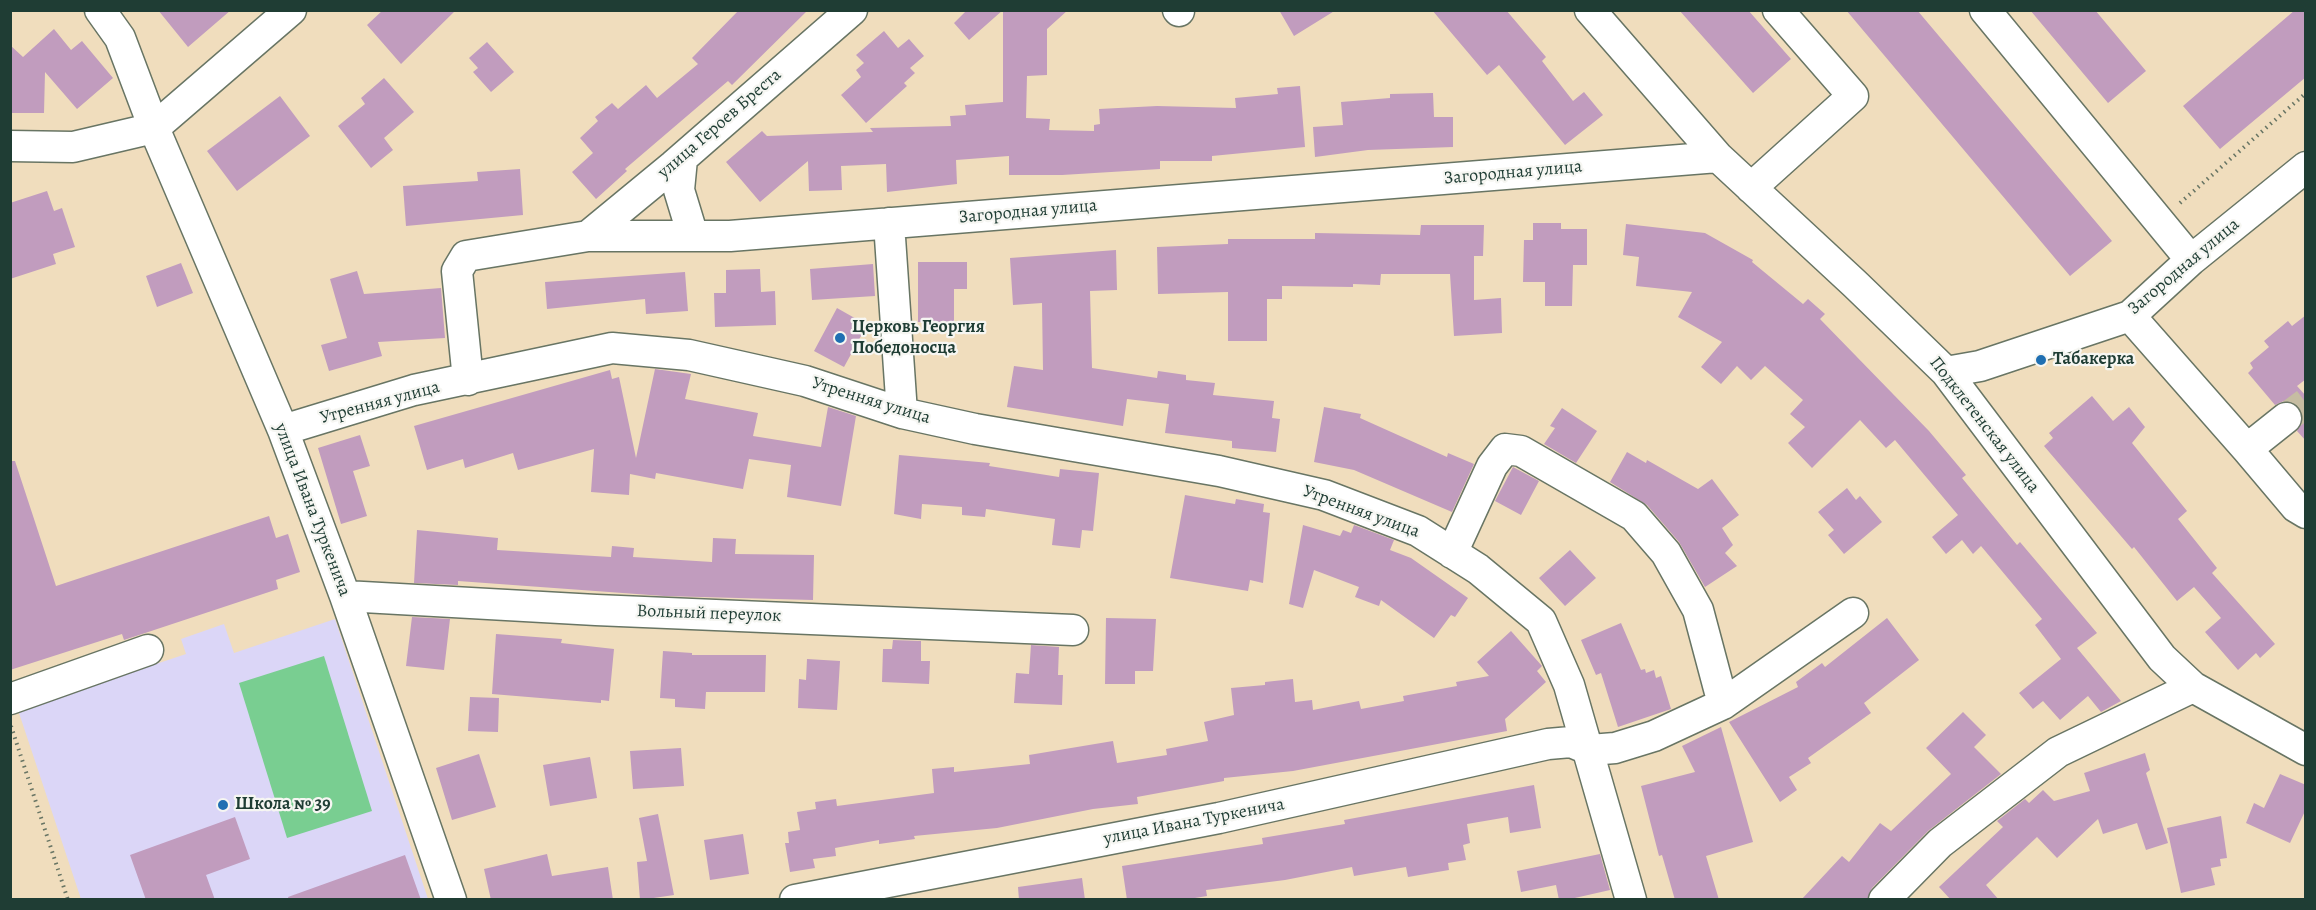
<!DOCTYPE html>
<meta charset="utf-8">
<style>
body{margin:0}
#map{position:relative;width:2316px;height:910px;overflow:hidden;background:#f0ddbd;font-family:Alegreya,serif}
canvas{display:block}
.frame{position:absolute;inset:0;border:12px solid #1f3d34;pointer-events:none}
</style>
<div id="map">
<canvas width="2316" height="910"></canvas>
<div class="frame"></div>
</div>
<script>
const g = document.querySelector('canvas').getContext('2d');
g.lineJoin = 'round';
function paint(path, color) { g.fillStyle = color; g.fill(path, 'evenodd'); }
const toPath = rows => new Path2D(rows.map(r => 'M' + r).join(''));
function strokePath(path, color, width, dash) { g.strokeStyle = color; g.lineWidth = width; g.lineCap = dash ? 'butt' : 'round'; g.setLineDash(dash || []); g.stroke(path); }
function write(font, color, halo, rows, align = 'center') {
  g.font = font + ' Alegreya,serif'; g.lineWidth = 4.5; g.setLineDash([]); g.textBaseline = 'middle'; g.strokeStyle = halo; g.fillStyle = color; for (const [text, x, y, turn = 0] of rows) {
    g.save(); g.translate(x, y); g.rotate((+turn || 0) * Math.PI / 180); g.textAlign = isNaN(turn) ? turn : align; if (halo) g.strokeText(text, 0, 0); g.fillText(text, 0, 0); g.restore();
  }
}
const built = toPath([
 [335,619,428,899,81,899,18,710,186,654,181,639,224,624,234,653]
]);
const green = toPath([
 [324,656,372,811,287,838,239,683]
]);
const building = toPath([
 [158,10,231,10,188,47],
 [383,10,456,10,401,64,367,25],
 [739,10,808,10,732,85,728,81,625,169,627,171,596,199,572,172,593,153,580,138,598,121,595,117,612,103,618,109,646,85,657,98,698,64,692,58],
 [967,10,1003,10,969,40,954,23],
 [1003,10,1068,10,1047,29,1047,75,1027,76,1026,118,1050,119,1049,130,1094,131,1094,125,1100,124,1099,109,1157,106,1236,108,1235,98,1278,94,1277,88,1300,86,1305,147,1212,156,1212,161,1160,161,1160,169,1062,175,1009,175,1009,156,956,160,957,184,887,192,886,164,841,166,842,190,809,191,808,161,760,202,726,162,762,131,767,136,873,132,870,128,951,126,950,116,966,115,965,105,1003,102],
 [1279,10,1336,10,1294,36],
 [1432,10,1506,10,1546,57,1542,61,1573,101,1584,92,1603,115,1565,145,1499,65,1487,75],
 [1679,10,1748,10,1791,59,1753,93],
 [1846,10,1917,10,2112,241,2070,276],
 [2030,10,2095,10,2146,71,2108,103],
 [2295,10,2306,10,2306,77,2220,149,2183,106],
 [54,29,71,50,82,41,113,78,77,109,45,72,44,113,10,113,10,45,23,57],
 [884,31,898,48,909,39,924,56,910,68,915,73,904,83,907,86,866,123,841,95,861,77,856,70,864,63,856,55],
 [487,42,514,72,491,92,473,72,478,68,469,58],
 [384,78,414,112,384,138,393,150,371,168,338,126,365,104,361,98],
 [1433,93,1434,117,1453,117,1453,147,1368,150,1315,157,1313,127,1343,125,1341,102,1390,98,1390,94],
 [280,96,310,136,237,191,207,151],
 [520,169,523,215,406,226,403,186,478,181,477,172],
 [47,191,54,211,62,208,75,247,53,254,56,264,10,279,10,203],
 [1533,223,1561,223,1561,229,1587,229,1587,265,1573,265,1572,306,1545,306,1545,282,1523,282,1524,240,1533,240],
 [1626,224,1705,233,1753,260,1752,262,1803,304,1808,299,1825,314,1820,319,1929,431,1966,475,1962,478,2017,545,2020,542,2097,633,2077,648,2121,701,2101,712,2088,696,2060,720,2043,701,2033,709,2019,693,2061,659,2035,625,2042,619,1981,546,1973,554,1962,540,1946,554,1932,537,1958,515,1895,440,1886,448,1860,420,1812,468,1788,443,1805,427,1790,414,1803,400,1765,366,1751,380,1737,366,1721,384,1701,367,1722,342,1678,317,1692,292,1636,286,1639,257,1623,255],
 [1421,225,1484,225,1483,256,1474,256,1474,300,1501,298,1502,333,1454,336,1450,274,1381,274,1380,285,1353,284,1353,287,1282,286,1282,299,1267,299,1267,341,1228,341,1228,292,1158,294,1157,247,1228,244,1228,239,1315,239,1315,233,1420,235],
 [1116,250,1117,290,1090,291,1092,368,1157,378,1158,371,1186,375,1186,380,1215,383,1213,395,1274,401,1272,418,1280,419,1276,452,1232,448,1232,441,1165,433,1169,404,1127,399,1123,426,1007,407,1014,366,1043,370,1042,303,1013,305,1010,258],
 [918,262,967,262,967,289,954,289,954,322,918,322],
 [181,263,193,293,157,307,146,276],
 [873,264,875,296,812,300,810,269],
 [760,269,761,292,775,291,776,325,715,327,714,293,726,293,726,270],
 [357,271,364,294,441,288,445,338,378,342,382,356,329,371,321,345,347,338,330,279],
 [685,272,688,311,646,314,645,299,547,309,545,282],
 [837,308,867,325,844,367,814,351],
 [2306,315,2306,379,2297,386,2306,396,2306,441,2297,431,2303,416,2299,407,2284,401,2275,405,2248,373,2253,368,2250,363,2269,347,2264,341,2288,321,2292,326],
 [655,369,691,374,685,399,758,413,753,436,821,447,828,407,856,416,841,506,787,497,791,465,749,459,743,489,656,473,655,479,630,474,629,495,591,492,594,449,518,470,513,453,465,468,463,459,427,470,414,426,610,370,612,379,619,377,636,458],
 [2092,396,2113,421,2129,407,2145,427,2132,443,2187,511,2178,519,2217,568,2212,573,2275,644,2260,658,2256,653,2238,670,2205,632,2221,618,2194,587,2177,601,2134,547,2132,549,2044,446,2053,438,2049,433],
 [1324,407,1361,414,1360,418,1447,457,1448,453,1474,464,1452,512,1354,470,1314,462],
 [1562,408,1597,431,1576,463,1544,444,1555,428,1550,426],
 [360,435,370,466,353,471,367,516,341,524,318,448],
 [1627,452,1646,463,1647,460,1698,489,1712,479,1739,515,1722,528,1733,545,1725,553,1737,566,1705,587,1679,542,1647,505,1610,482],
 [899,455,990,463,989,466,1059,477,1060,469,1099,473,1093,531,1082,530,1080,548,1052,545,1055,519,986,509,985,517,962,515,962,507,922,504,921,519,894,514],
 [10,461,15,461,56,586,269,516,276,538,288,534,300,572,276,580,278,589,124,640,122,634,10,670],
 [1513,467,1539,481,1521,515,1495,501],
 [1847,488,1856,500,1860,496,1882,522,1844,554,1828,535,1834,530,1818,512],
 [1185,495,1235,504,1236,499,1264,504,1263,512,1270,513,1263,583,1250,580,1248,591,1170,578],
 [1303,525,1340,536,1343,530,1351,533,1354,525,1394,540,1390,550,1411,558,1468,598,1455,617,1451,615,1434,638,1381,600,1379,606,1355,597,1359,587,1314,570,1303,608,1289,604],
 [417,530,498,538,497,550,611,557,612,546,634,548,633,557,712,562,713,538,736,539,735,554,814,555,813,600,664,596,458,581,458,585,414,583],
 [1570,550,1596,578,1565,606,1539,578],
 [412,617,450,619,444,670,406,666],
 [1106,618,1156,619,1153,671,1135,671,1135,684,1105,684],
 [1887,618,1919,660,1864,703,1871,713,1808,758,1811,763,1789,777,1797,790,1780,802,1729,722,1798,687,1796,682,1822,663,1825,667],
 [1621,623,1641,670,1645,669,1646,673,1654,670,1656,678,1661,676,1671,709,1618,727,1601,673,1596,675,1581,640],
 [1511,631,1542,666,1537,671,1546,682,1505,719,1507,731,1293,771,1224,778,1224,781,1137,797,1138,804,1093,809,997,828,914,836,915,839,879,844,879,840,835,848,836,856,813,859,815,868,790,872,785,843,789,843,788,832,800,830,797,812,816,809,815,802,836,799,837,806,934,793,932,769,954,767,954,772,1030,764,1029,755,1113,741,1117,763,1167,755,1166,749,1208,741,1204,722,1234,715,1231,688,1265,685,1265,682,1293,679,1295,702,1312,700,1313,710,1359,701,1361,709,1404,701,1403,696,1457,686,1456,682,1489,676,1477,662],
 [496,634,562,639,561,643,614,649,609,701,601,700,601,703,492,694],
 [893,640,921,641,921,661,930,661,929,684,882,682,883,649,892,649],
 [1031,645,1059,647,1058,675,1063,675,1062,705,1014,703,1016,673,1029,674],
 [663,651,692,653,692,655,766,655,765,692,706,692,705,709,675,707,675,699,660,698],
 [807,659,840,661,837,710,798,708,799,679,806,680],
 [470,697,499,698,498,732,468,731],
 [1963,712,1986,735,1974,747,2001,774,1928,831,1872,888,1867,900,1801,900,1842,856,1849,862,1880,823,1891,831,1951,774,1926,748],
 [1721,727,1753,842,1706,856,1719,900,1675,900,1662,855,1659,856,1641,786,1695,772,1682,746],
 [681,748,684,786,633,789,630,751],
 [2145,753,2150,770,2146,773,2168,843,2146,850,2137,823,2103,834,2098,819,2057,858,2037,837,1986,885,1999,900,1951,900,1939,887,2003,827,1997,821,2025,799,2029,803,2043,790,2054,801,2090,791,2084,773],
 [479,754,496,807,452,820,436,768],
 [590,757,597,798,550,806,543,765],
 [2280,774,2306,785,2306,809,2290,843,2246,823,2254,803,2264,808],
 [1534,785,1541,828,1510,833,1508,817,1467,824,1470,843,1463,845,1466,860,1448,863,1449,870,1408,877,1406,867,1354,876,1352,867,1285,880,1206,890,1207,896,1183,900,1127,900,1122,866,1263,844,1262,838,1345,824,1344,820],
 [658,814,674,895,640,900,637,862,647,861,639,818],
 [2221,816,2227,858,2220,859,2221,866,2211,868,2215,885,2181,893,2167,828],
 [235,817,250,859,206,875,215,900,146,900,130,855],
 [743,834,749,874,710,880,704,840],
 [547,854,552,876,608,867,613,900,491,900,484,869],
 [1600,854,1610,890,1566,900,1559,900,1556,885,1521,892,1517,871],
 [405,855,421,900,289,900,288,897],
 [1082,878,1085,900,1019,900,1018,887]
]);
const minorTunnel = toPath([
 [2286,418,2306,403]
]);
const path = toPath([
 [2180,203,2306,93],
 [11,726,68,900]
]);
const minor = toPath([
 [100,10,120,38,154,128,283,430,345,596,451,900],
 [1178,10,1179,11],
 [1590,10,1718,157,1855,284,1946,372,2162,658,2193,687,2306,750],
 [1985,10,2191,260],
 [10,146,73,147,154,128,291,10],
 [682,159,679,190,693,236],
 [1751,188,1853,96,1778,10],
 [889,223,902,413],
 [588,236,673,166,852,10],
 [2130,316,2247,449],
 [1946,372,1980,366,2130,316,2191,260,2306,167],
 [468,380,457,271,466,256,588,236,730,236,1718,157],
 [2286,418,2247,449,2296,507,2306,513],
 [283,430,414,390,612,348,689,355,805,381,902,413,975,429,1219,471,1324,495,1418,531,1478,569,1541,621,1569,685,1631,900],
 [1452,553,1492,466,1505,449,1521,451,1634,516,1666,553,1698,610,1723,704],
 [345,596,596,610,1073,630],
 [10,699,148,650],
 [795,900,1219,818,1548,744,1571,742,1590,750,1615,748,1654,736,1723,704,1853,613],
 [1884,900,1940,843,2058,752,2193,687]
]);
const markers = [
 [840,338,6,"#1f6fb2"],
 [2041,360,6,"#1f6fb2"],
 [223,805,6,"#1f6fb2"]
];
const streetNames = [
 ["улица Героев Бреста",720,124,-41],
 ["Загородная улица",1513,173,-5],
 ["Загородная улица",1028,212,-5],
 ["Загородная улица",2184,267,-40],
 ["Утренняя улица",871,401,17],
 ["Утренняя улица",380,403,-15],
 ["Подклетенская улица",1984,425,52],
 ["улица Ивана Туркенича",312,510,69],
 ["Утренняя улица",1361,512,20],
 ["Вольный переулок",709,614,2],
 ["улица Ивана Туркенича",1194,822,-11]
];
const poiNames = [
 ["Церковь Георгия",852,328],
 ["Победоносца",852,349],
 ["Табакерка",2053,360],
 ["Школа № 39",235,805]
];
paint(built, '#dbd6f7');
paint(green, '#79ce91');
paint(building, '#c19cbe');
strokePath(minorTunnel, '#c6bda2', 30, [30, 15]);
strokePath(minor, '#687564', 33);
strokePath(path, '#687564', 4, [1.5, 4.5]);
strokePath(minor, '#fff', 30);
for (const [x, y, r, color] of markers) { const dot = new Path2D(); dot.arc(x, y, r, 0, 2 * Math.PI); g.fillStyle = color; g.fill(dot); strokePath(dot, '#f6f6f2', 2); }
write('18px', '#1f3d34', '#f6f6f2', streetNames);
write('bold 18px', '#1f3d34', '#f6f6f2', poiNames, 'left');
</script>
